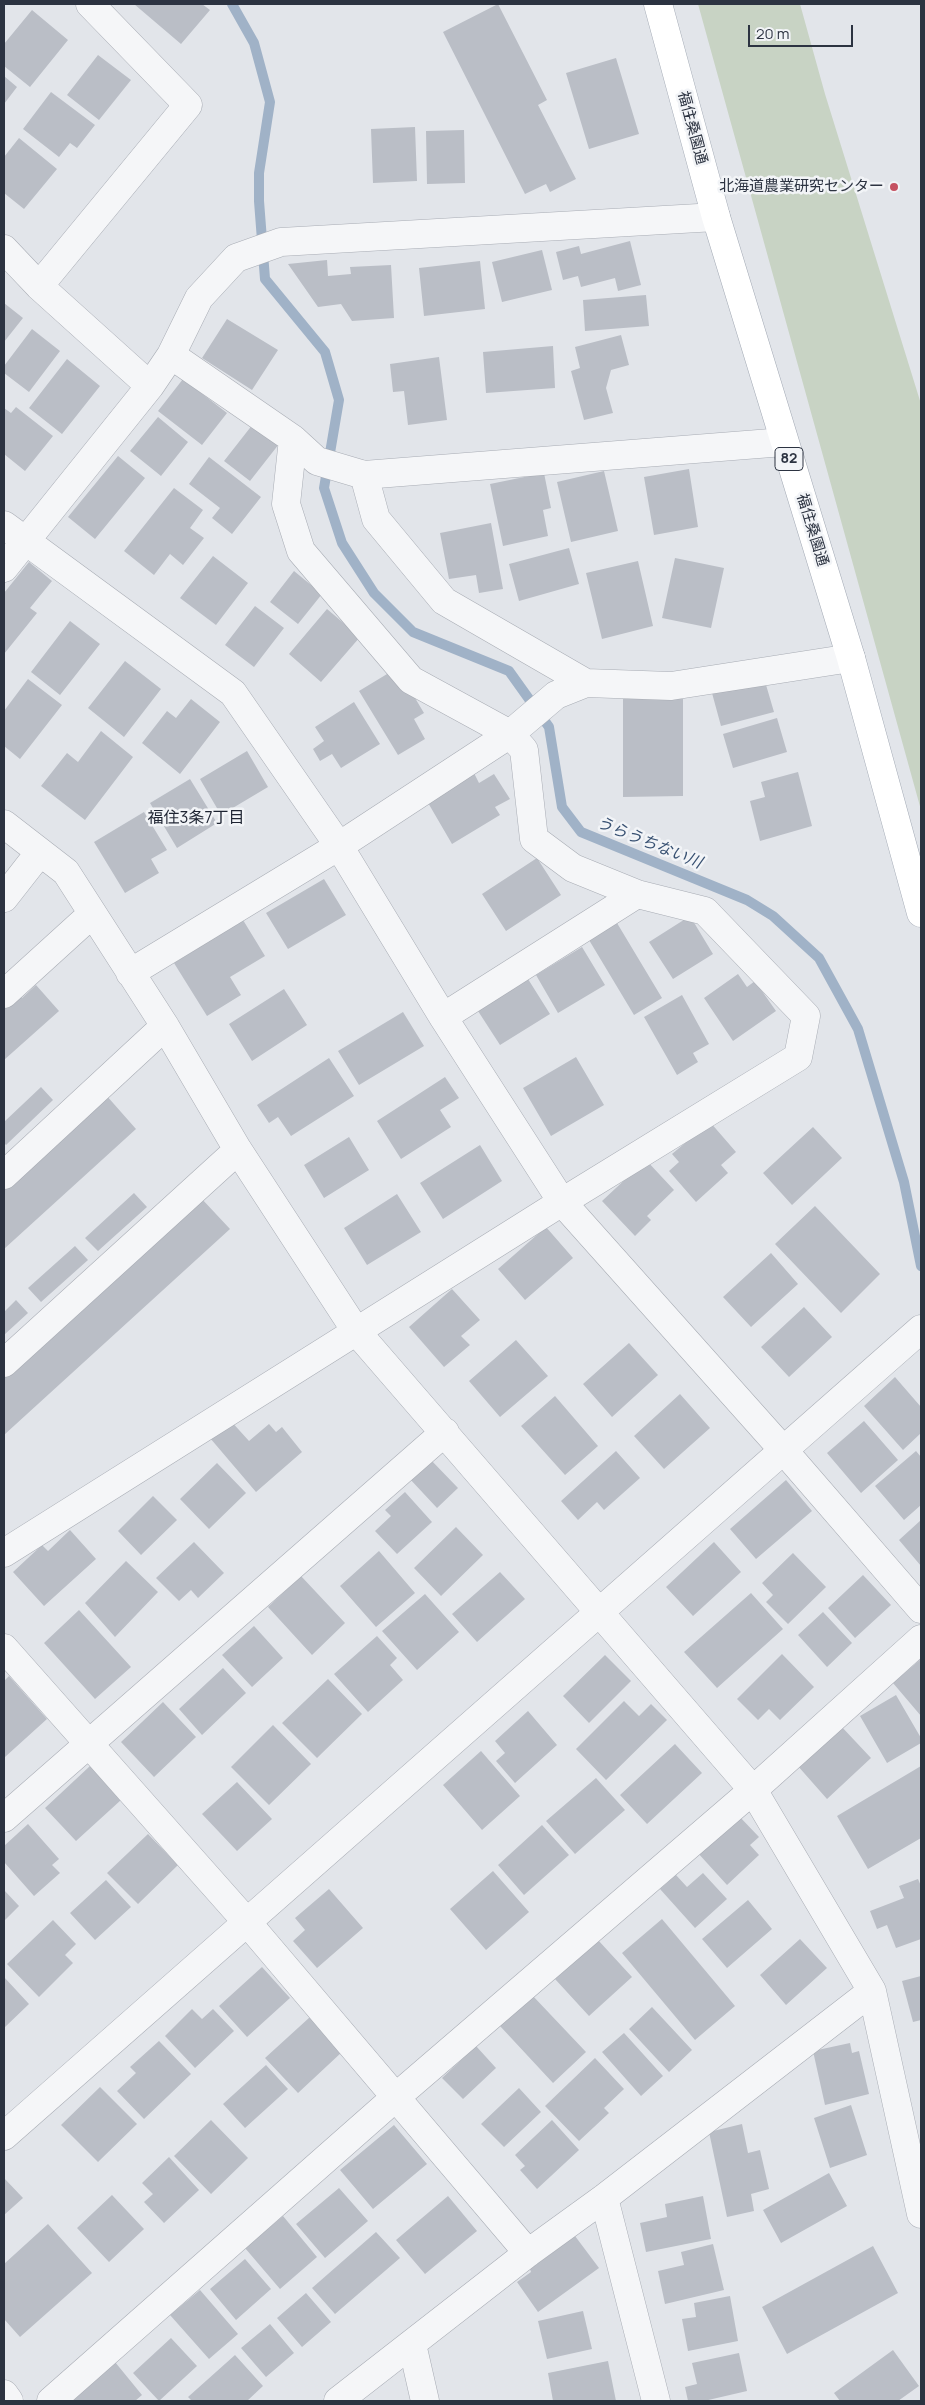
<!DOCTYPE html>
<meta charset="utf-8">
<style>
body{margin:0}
#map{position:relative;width:925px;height:2405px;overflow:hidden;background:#e2e5ea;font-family:Manrope,sans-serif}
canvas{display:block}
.frame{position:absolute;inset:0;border:5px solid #2c3341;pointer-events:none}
.scale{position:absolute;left:748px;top:25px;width:105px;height:22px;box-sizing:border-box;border:2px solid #2c3341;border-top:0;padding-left:6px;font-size:15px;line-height:18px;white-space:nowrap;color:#2c3341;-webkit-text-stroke:4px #f2f4f7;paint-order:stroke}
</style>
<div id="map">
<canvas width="925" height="2405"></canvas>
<div class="frame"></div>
<div class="scale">20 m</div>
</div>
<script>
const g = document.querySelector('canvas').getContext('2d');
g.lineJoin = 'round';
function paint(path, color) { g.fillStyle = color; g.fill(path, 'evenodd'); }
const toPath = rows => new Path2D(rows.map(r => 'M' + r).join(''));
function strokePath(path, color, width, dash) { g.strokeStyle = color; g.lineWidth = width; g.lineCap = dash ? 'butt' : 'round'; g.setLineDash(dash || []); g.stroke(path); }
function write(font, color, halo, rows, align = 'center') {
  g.font = font + ' Manrope,"Noto Sans JP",sans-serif'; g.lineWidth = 5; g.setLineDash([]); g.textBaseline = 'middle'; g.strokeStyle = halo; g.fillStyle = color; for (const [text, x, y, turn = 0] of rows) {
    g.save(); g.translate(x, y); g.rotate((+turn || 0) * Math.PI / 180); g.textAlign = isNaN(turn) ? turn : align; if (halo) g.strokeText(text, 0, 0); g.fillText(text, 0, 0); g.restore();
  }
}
const green = toPath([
 [698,4,800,4,825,94,921,404,921,810]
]);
const stream = toPath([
 [232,4,254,43,270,102,259,173,259,201,265,279,325,352,339,400,324,488,342,543,374,593,413,632,509,671,549,727,562,807,581,832,747,900,773,916,819,958,858,1029,904,1182,921,1266]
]);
const building = toPath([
 [134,4,202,4,210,10,181,44],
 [498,4,547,100,538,105,576,179,550,192,546,184,525,194,443,32],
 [32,10,68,40,30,87,4,66,4,44],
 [98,55,131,80,99,120,67,95],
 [616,58,639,134,589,149,566,73],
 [4,76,17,87,4,104],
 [51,92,95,125,77,148,70,143,59,157,23,129],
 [415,127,417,181,373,183,371,129],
 [464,130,465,183,427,184,426,131],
 [19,138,57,169,24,209,4,193,4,157],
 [630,241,641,285,618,291,615,278,581,287,578,276,563,280,556,252,579,246,581,254],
 [542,250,552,290,502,302,492,262],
 [327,260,328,276,351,274,350,267,391,265,394,318,352,321,341,304,318,307,288,264],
 [480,261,485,309,424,316,419,268],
 [646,295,649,326,585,331,583,300],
 [4,303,23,318,4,342],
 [227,319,278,350,252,390,202,358],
 [32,329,60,351,29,392,4,373,4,366],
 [621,335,629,365,611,370,606,388,613,413,584,420,571,371,580,368,575,347],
 [553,346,555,388,486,393,483,352],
 [439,357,447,420,408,425,404,391,393,392,390,364],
 [67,359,100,386,62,434,29,408],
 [183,379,227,413,202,445,158,411],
 [16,407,53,436,25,471,4,454,4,408,11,413],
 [158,417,188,442,161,476,130,451],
 [253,424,279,444,250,481,224,461],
 [118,456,145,478,95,539,68,517],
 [209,457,261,497,232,534,212,518,220,508,189,484],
 [689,469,698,527,654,535,644,477],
 [604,471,618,531,571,542,557,482],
 [544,473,551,508,543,510,548,536,503,546,490,484],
 [174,488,203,510,190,528,204,538,183,565,170,554,154,575,124,551],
 [491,523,503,589,479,593,476,575,449,579,440,533],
 [569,548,579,584,519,601,509,564],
 [213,556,248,583,216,625,180,598],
 [675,558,724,568,711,628,662,618],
 [638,561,653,626,602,639,586,573],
 [29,562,52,581,30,608,37,613,4,654,4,593],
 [294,571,322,594,298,624,270,602],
 [255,606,284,628,254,667,225,645],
 [327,609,360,637,321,682,289,654],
 [70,621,100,644,60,695,31,672],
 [125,661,161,689,124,737,88,708],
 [397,668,424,713,414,719,425,739,398,755,359,691],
 [764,678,774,712,721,726,712,693],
 [28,679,62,705,20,759,4,746,4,711],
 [191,699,220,722,180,774,142,743,167,711,176,718],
 [623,699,683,699,683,796,623,797],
 [354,702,380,744,341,768,332,754,320,761,313,749,324,741,315,727],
 [777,718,787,752,733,768,723,734],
 [101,731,133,757,85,820,41,786,67,753,78,762],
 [247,751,268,787,221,815,200,779],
 [798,772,812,826,760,841,750,801,765,797,761,782],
 [474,773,479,783,494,774,510,799,495,807,500,815,452,844,427,801],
 [190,779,217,823,177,848,150,803],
 [144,812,167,850,151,859,159,873,125,893,94,842],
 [537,858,561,895,506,931,482,894],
 [324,879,346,915,288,949,266,913],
 [690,916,713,954,673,979,649,942],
 [243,920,265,956,230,977,241,995,207,1016,174,963],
 [617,923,662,998,634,1015,589,940],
 [582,947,605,985,558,1013,536,975],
 [738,974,747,987,755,981,776,1011,733,1041,704,998],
 [528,979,550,1014,500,1045,478,1011],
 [36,985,59,1011,4,1060,4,1003,17,991,22,998],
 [284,989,307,1025,252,1061,229,1024],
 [682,995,709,1044,693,1053,698,1062,677,1075,644,1017],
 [403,1012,424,1046,359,1085,338,1051],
 [576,1057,604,1105,551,1136,523,1088],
 [329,1058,354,1096,291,1136,278,1117,269,1123,257,1105],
 [445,1077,459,1098,440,1110,451,1127,401,1159,377,1121],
 [41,1087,53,1100,6,1145,4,1143,4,1122],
 [106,1095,136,1129,4,1249,4,1188],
 [710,1122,736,1152,721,1165,728,1173,696,1202,669,1171,679,1162,672,1154],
 [813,1127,842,1158,792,1205,763,1173],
 [349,1137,369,1170,324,1198,304,1165],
 [480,1145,502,1181,443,1219,420,1183],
 [646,1160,674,1190,647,1216,651,1220,635,1236,602,1201],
 [134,1193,147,1207,98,1251,85,1238],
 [397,1194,421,1232,367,1265,344,1228],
 [201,1198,230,1229,4,1435,4,1377],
 [815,1206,880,1274,841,1313,775,1244],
 [546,1227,573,1258,525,1300,498,1269],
 [75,1246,88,1260,41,1302,28,1288],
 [771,1253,798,1284,751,1327,723,1297],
 [452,1289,480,1320,461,1336,470,1345,444,1367,409,1327],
 [16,1300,28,1313,4,1335,4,1312],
 [804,1307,832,1337,789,1377,761,1347],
 [516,1340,548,1376,500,1417,469,1381],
 [629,1343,658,1375,612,1417,583,1384],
 [895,1377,921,1407,921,1433,903,1450,864,1406],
 [680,1394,710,1428,664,1469,634,1436],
 [555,1396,598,1446,565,1475,521,1426],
 [230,1420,249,1441,269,1424,276,1432,282,1427,302,1452,256,1492,210,1438],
 [864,1421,898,1460,861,1493,827,1453],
 [616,1451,640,1478,604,1510,597,1502,578,1520,561,1501],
 [916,1451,921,1457,921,1505,904,1520,875,1486],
 [430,1459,458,1488,437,1508,409,1478],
 [217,1463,246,1493,209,1529,180,1499],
 [786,1480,812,1511,756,1559,730,1529],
 [405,1492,432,1522,397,1554,375,1531,391,1516,385,1510],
 [153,1496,177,1520,141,1555,118,1531],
 [921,1520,921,1566,899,1540],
 [456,1527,483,1555,441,1596,414,1568],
 [70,1530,96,1559,44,1606,13,1572,42,1545,48,1551],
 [194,1542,224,1573,198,1598,191,1590,179,1601,156,1578],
 [714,1542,741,1572,693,1616,666,1587],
 [379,1551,415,1593,376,1627,340,1586],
 [793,1553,826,1587,788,1624,766,1602,773,1595,762,1583],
 [126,1561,158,1592,115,1637,85,1603],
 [500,1572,525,1599,477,1642,452,1614],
 [863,1575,891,1605,855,1638,828,1608],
 [301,1576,345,1623,312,1655,268,1607],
 [751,1593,783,1629,717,1688,684,1652],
 [425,1594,459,1632,417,1670,382,1631],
 [79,1610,131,1667,95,1699,44,1643],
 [823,1612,852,1643,827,1667,798,1635],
 [254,1626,283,1658,252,1687,222,1655],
 [377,1636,397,1658,390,1665,403,1680,368,1712,334,1674],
 [782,1654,814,1687,780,1720,769,1709,758,1720,737,1699],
 [605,1655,631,1681,589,1723,563,1696],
 [921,1659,921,1716,893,1683],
 [223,1668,246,1693,202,1735,179,1709],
 [9,1676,47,1719,5,1757,4,1681],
 [328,1679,362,1714,317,1758,282,1723],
 [896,1695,921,1738,921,1743,887,1763,860,1716],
 [624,1701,639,1716,651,1704,667,1720,606,1780,576,1749],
 [163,1702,196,1737,154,1777,121,1742],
 [528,1711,557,1745,515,1783,496,1761,505,1753,495,1741],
 [273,1725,311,1764,269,1805,231,1767],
 [840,1725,871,1758,827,1799,797,1765],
 [675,1744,702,1773,647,1824,620,1795],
 [481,1751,520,1796,482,1830,443,1785],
 [90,1766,121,1800,76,1841,45,1808],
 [921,1766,921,1838,868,1869,837,1816],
 [596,1778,625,1810,575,1854,546,1821],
 [237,1782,272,1819,237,1851,202,1814],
 [738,1815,759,1837,750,1845,759,1855,727,1885,697,1852],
 [28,1824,59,1859,52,1865,60,1873,34,1896,4,1862,4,1846],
 [542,1825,569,1855,524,1895,498,1865],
 [148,1834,178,1865,138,1904,107,1873],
 [493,1871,529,1912,486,1950,450,1909],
 [703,1873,727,1899,695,1928,660,1889,676,1875,687,1887],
 [918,1879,921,1886,921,1939,896,1948,887,1925,877,1929,870,1911,904,1898,899,1886],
 [106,1880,131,1907,95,1940,70,1913],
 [329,1889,363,1928,317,1968,293,1941,305,1930,295,1918],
 [4,1890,19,1906,4,1921],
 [748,1900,772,1929,727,1968,702,1939],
 [662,1919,735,2006,695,2040,622,1953],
 [53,1920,76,1944,65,1955,73,1963,39,1997,7,1964],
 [800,1939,827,1968,786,2005,760,1975],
 [598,1940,632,1977,589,2016,555,1979],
 [262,1967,290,1998,247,2037,219,2006],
 [921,1976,921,2020,913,2022,902,1981],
 [4,1977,29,2004,4,2028],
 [532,1995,586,2052,553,2083,500,2026],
 [652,2007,692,2050,669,2072,629,2029],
 [192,2009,202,2019,213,2009,234,2031,195,2068,165,2036],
 [310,2017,342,2052,298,2093,265,2058],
 [624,2033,663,2076,641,2096,602,2052],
 [159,2041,191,2074,144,2119,117,2091,136,2073,130,2067],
 [850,2043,852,2053,859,2051,869,2094,825,2105,813,2051],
 [476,2046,496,2068,463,2099,442,2078],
 [595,2058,624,2089,604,2108,609,2113,579,2141,545,2106],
 [266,2065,288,2089,245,2128,223,2104],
 [100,2087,137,2124,98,2162,61,2125],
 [519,2088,541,2112,504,2147,481,2124],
 [851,2105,867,2155,830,2168,814,2118],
 [211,2120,248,2158,211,2194,174,2156],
 [552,2120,579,2150,537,2189,520,2170,525,2166,515,2155],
 [742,2124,748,2153,760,2150,769,2189,751,2194,754,2211,727,2217,709,2132],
 [394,2125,427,2164,373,2209,340,2170],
 [169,2157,199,2190,164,2223,144,2202,153,2194,142,2183],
 [829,2173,847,2206,781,2243,763,2210],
 [4,2178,23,2198,4,2215],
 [339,2188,368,2221,325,2258,296,2224],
 [112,2195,144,2229,109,2262,77,2228],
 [448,2196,477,2231,425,2274,396,2240],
 [703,2196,711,2239,646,2252,640,2223,667,2217,665,2204],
 [283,2216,317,2257,280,2289,245,2248],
 [48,2224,92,2273,20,2337,4,2319,4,2264],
 [376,2232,400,2258,335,2314,312,2288],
 [575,2236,599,2268,538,2312,517,2282,531,2272,530,2269],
 [713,2244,724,2290,665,2304,658,2271,684,2265,681,2252],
 [873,2246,898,2293,787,2354,762,2307],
 [245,2259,271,2289,236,2320,210,2289],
 [200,2290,238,2334,209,2359,170,2315],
 [306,2293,331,2322,302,2347,277,2318],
 [730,2296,738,2341,688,2351,682,2319,696,2317,694,2303],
 [583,2311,592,2349,547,2359,538,2321],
 [270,2324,294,2353,266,2377,241,2348],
 [171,2338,197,2366,159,2401,133,2373],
 [893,2350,919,2386,898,2401,840,2401,834,2393],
 [739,2353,747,2391,704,2401,688,2401,685,2387,697,2384,692,2363],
 [235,2355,263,2386,247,2401,192,2401,188,2397],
 [608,2361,616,2401,553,2401,548,2373],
 [115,2362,142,2395,135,2401,69,2401]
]);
const street = toPath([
 [4,249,39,286,150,386],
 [39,286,188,105,90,4],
 [293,439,317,461,364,475],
 [784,442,364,475,376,519,444,601,586,683,671,686,851,658],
 [4,525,233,693,339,846,443,1017,562,1202,785,1452,921,1609],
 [4,568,150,386,171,355,199,298,236,258,281,242,716,217],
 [4,824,66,872,165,1026,238,1150,356,1331,753,1790,872,1991],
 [4,898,40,852],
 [130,973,339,846,510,734,556,695,586,683],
 [4,994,92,914],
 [443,1017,637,894],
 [4,1175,165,1026],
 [4,1363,238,1150],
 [4,1553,562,1202,798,1057,806,1016,705,911,637,894,573,868,534,839,524,750,510,734,411,680,301,551,286,504,293,439,171,355],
 [4,1648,246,1921,528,2253],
 [4,1818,445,1432],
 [4,2136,921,1329],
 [604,2198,656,2401],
 [412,2344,425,2401],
 [4,2394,9,2401],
 [51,2401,396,2097,753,1790,921,1639],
 [338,2401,528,2253,604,2198,872,1991,921,2214]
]);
const primary = toPath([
 [658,4,716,217,851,658,921,913]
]);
const markers = [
 [894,187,5,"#c55161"]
];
const shields = [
 [789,459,28]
];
const shieldNames = [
 ["82",789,459]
];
const streetNames = [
 ["福住桑園通",692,128,75],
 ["福住桑園通",812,530,73]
];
const poiNames = [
 ["北海道農業研究センター",884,187]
];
const neighbourhoodNames = [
 ["福住3条7丁目",196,819]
];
const waterNames = [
 ["うらうちない川",649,843,22]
];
paint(green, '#c8d3c4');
strokePath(stream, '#a0b2c7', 10);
paint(building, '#babec6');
strokePath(street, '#a8acb4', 29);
strokePath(primary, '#a3aab5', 29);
strokePath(street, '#f5f6f8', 28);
strokePath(primary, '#fff', 28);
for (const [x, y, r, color] of markers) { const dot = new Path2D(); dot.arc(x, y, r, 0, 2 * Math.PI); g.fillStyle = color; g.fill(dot); strokePath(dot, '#f2f4f7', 2); }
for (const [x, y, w] of shields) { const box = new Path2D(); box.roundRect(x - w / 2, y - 11.5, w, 23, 4); g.fillStyle = '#f2f4f7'; g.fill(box); strokePath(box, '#2c3341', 1); }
write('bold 14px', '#2c3341', null, shieldNames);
write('15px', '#2c3341', '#f2f4f7', streetNames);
write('15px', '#2c3341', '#f2f4f7', poiNames, 'right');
write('16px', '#1e2432', '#f2f4f7', neighbourhoodNames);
write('italic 16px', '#385172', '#f2f4f7', waterNames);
</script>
